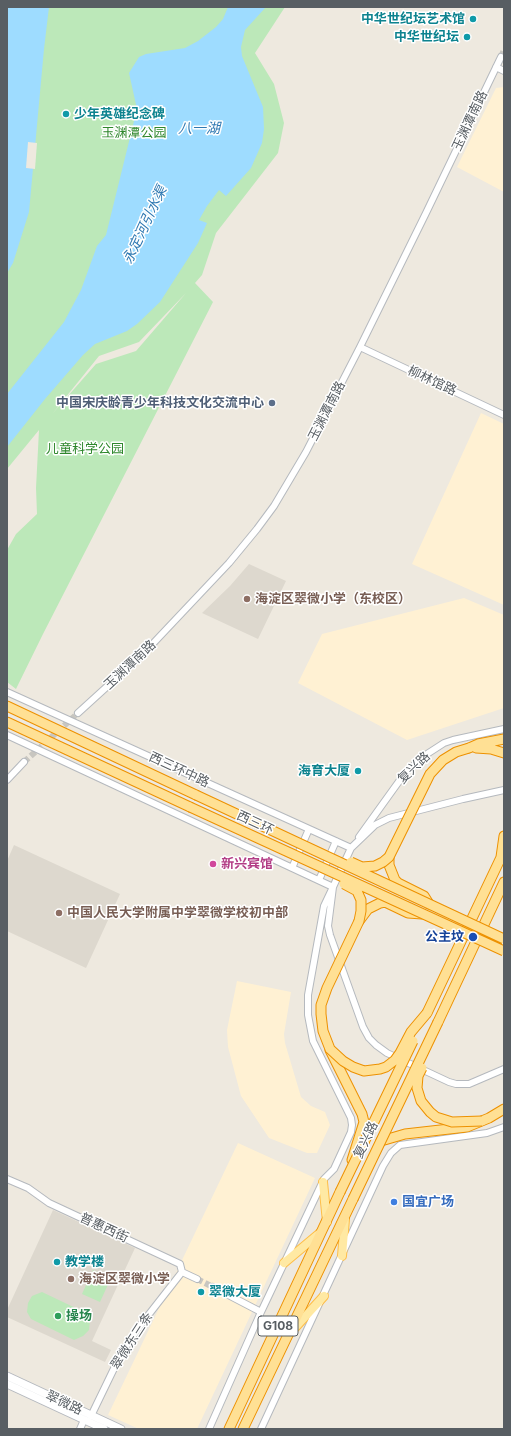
<!DOCTYPE html>
<meta charset="utf-8">
<style>
body{margin:0}
#map{position:relative;width:511px;height:1436px;overflow:hidden;background:#eee9df;font-family:Inter,sans-serif}
canvas{display:block}
.frame{position:absolute;inset:0;border:8px solid #585e63;pointer-events:none}
</style>
<div id="map">
<canvas width="511" height="1436"></canvas>
<div class="frame"></div>
</div>
<script>
const g = document.querySelector('canvas').getContext('2d');
g.lineJoin = 'round';
function paint(path, color) { g.fillStyle = color; g.fill(path, 'evenodd'); }
const toPath = rows => new Path2D(rows.map(r => 'M' + r).join(''));
function strokePath(path, color, width, dash) { g.strokeStyle = color; g.lineWidth = width; g.lineCap = dash ? 'butt' : 'round'; g.setLineDash(dash || []); g.stroke(path); }
function write(font, color, halo, rows, align = 'center') {
  g.font = font + ' Inter,"Noto Sans SC",sans-serif'; g.lineWidth = 3; g.setLineDash([]); g.textBaseline = 'middle'; g.strokeStyle = halo; g.fillStyle = color; for (const [text, x, y, turn = 0] of rows) {
    g.save(); g.translate(x, y); g.rotate((+turn || 0) * Math.PI / 180); g.textAlign = isNaN(turn) ? turn : align; if (halo) g.strokeText(text, 0, 0); g.fillText(text, 0, 0); g.restore();
  }
}
const commercial = toPath([
 [504,87,504,192,457,167,496,88],
 [481,413,504,424,504,605,412,564],
 [464,598,504,615,504,708,407,740,298,683,322,634],
 [237,981,291,992,284,1034,285,1043,301,1097,311,1106,325,1112,330,1125,317,1153,307,1153,269,1138,241,1096,228,1047,227,1030],
 [238,1143,315,1178,197,1429,139,1429,108,1415]
]);
const education = toPath([
 [249,564,286,581,258,639,202,613,230,586],
 [14,845,120,894,86,968,7,931,7,861],
 [53,1210,135,1248,92,1341,111,1350,105,1362,7,1317,7,1310]
]);
const green = toPath([
 [7,7,285,7,255,53,274,84,284,123,278,153,216,233,202,275,195,283,213,302,43,634,16,689,7,682,7,550,16,534,37,514,36,488,39,430,7,469],
 [186,293,136,351,96,364,53,413,99,356,139,342],
 [93,1270,111,1278,100,1302,82,1294],
 [42,1292,84,1312,90,1320,89,1330,83,1336,74,1340,31,1319,27,1312,28,1303,32,1296]
]);
const water = toPath([
 [7,7,49,7,44,49,29,212,13,263,7,273],
 [228,7,266,7,245,30,241,47,242,56,263,107,264,129,262,143,251,168,226,196,219,190,207,206,199,220,207,223,198,243,160,302,137,324,127,331,95,344,83,355,45,399,7,447,7,394,64,322,81,290,97,246,106,235,137,109,129,73,139,57,146,54,185,48,198,41,216,27,223,19]
]);
const pier = toPath([
 [28,142,37,143,35,169,26,168]
]);
const tertiaryTunnel = toPath([
 [501,57,504,50],
 [24,762,78,713],
 [197,1279,213,1287]
]);
const tertiary = toPath([
 [496,67,504,71],
 [360,347,504,415],
 [7,692,351,848],
 [78,713,145,652,229,563,257,529,274,506,306,452,360,347,426,213,501,57],
 [7,735,333,887],
 [7,780,24,762],
 [504,790,463,799,389,818,375,825,351,848,333,887,328,926,330,935,363,1027,369,1038,376,1045,387,1053,449,1082,456,1084,469,1084,504,1069],
 [359,837,405,773,427,754,444,743,453,740,504,729],
 [292,868,309,829],
 [319,880,336,841],
 [7,1179,28,1188,49,1203,180,1264,182,1272,197,1279],
 [213,1287,261,1312],
 [91,1416,121,1354,139,1327,182,1272],
 [80,1429,84,1420],
 [209,1429,261,1312,324,1179,334,1169,351,1132,352,1125,351,1118,313,1041,308,1015,308,995,324,906,333,887],
 [261,1429,383,1166,391,1153,400,1145,487,1133,504,1127]
]);
const secondary = toPath([
 [7,1376,121,1429],
 [7,1384,104,1429]
]);
const primary = toPath([
 [323,1182,327,1222],
 [342,1256,345,1219],
 [284,1263,321,1232],
 [291,1332,324,1296]
]);
const trunk = toPath([
 [7,706,196,795],
 [7,722,190,807],
 [469,748,478,744,504,739],
 [476,748,491,749,504,753],
 [389,857,389,865,395,880,398,883,424,896,429,904],
 [501,857,504,836],
 [359,921,368,909,380,903,385,902,408,913,422,914],
 [427,1013,504,851],
 [438,1022,504,882],
 [330,1050,362,1114,364,1122,352,1160],
 [381,1141,405,1134,467,1127,489,1118,504,1109],
 [229,1429,340,1192],
 [243,1429,353,1199]
]);
const trunkBridge = toPath([
 [196,795,504,939],
 [190,807,504,951],
 [351,862,362,867,375,866,383,862,389,857,430,774,443,760,456,752,469,748],
 [344,884,357,891,361,900,361,911,359,921,327,988,321,1005,321,1014,323,1031,330,1049,343,1061,353,1067,364,1071,380,1069,386,1067,395,1060,400,1053,411,1032,427,1013],
 [422,1068,418,1076,417,1088,421,1101,430,1112,436,1117,452,1122,482,1121],
 [340,1192,413,1041],
 [353,1199,438,1022]
]);
const markers = [
 [473,19,4,"#0f9aa8"],
 [467,37,4,"#0f9aa8"],
 [66,114,4,"#0f9aa8"],
 [272,403,4,"#5c6f8a"],
 [247,599,4,"#8d6e63"],
 [358,771,4,"#0f9aa8"],
 [213,864,4,"#d1479c"],
 [59,913,4,"#8d6e63"],
 [473,937,5,"#1a4fb4"],
 [394,1202,4,"#3f7fe0"],
 [57,1262,4,"#0f9aa8"],
 [71,1279,4,"#8d6e63"],
 [201,1292,4,"#0f9aa8"],
 [58,1316,4,"#2e9e5b"]
];
const shields = [
 [278,1326,40]
];
const shieldNames = [
 ["G108",278,1326]
];
const cultureNames = [
 ["中华世纪坛艺术馆",465,19],
 ["中华世纪坛",459,37],
 ["少年英雄纪念碑",74,114,"left"],
 ["海育大厦",350,771],
 ["教学楼",65,1262,"left"],
 ["翠微大厦",209,1292,"left"]
];
const streetNames = [
 ["玉渊潭南路",470,121,-65],
 ["柳林馆路",432,381,25],
 ["玉渊潭南路",327,411,-63],
 ["玉渊潭南路",130,665,-43],
 ["复兴路",414,768,-44],
 ["西三环中路",179,770,25],
 ["西三环",255,823,25],
 ["复兴路",366,1140,-64],
 ["普惠西街",104,1228,25],
 ["翠微东三条",132,1341,-57],
 ["翠微路",64,1403,25]
];
const parkNames = [
 ["玉渊潭公园",134,133],
 ["儿童科学公园",85,449]
];
const serviceNames = [
 ["中国宋庆龄青少年科技文化交流中心",264,403]
];
const educationNames = [
 ["海淀区翠微小学（东校区）",255,599],
 ["中国人民大学附属中学翠微学校初中部",67,913],
 ["海淀区翠微小学",79,1279]
];
const hotelNames = [
 ["新兴宾馆",221,864]
];
const transitNames = [
 ["公主坟",464,937]
];
const shopNames = [
 ["国宜广场",402,1202]
];
const leisureNames = [
 ["操场",66,1316]
];
const waterNames = [
 ["八一湖",199,129],
 ["永定河引水渠",145,225,-65]
];
paint(commercial, '#fff1d3');
paint(education, '#ddd8ce');
paint(green, '#bce8b9');
paint(water, '#9edcff');
paint(pier, '#eee9df');
strokePath(tertiaryTunnel, '#c8c6c0', 6, [6, 3]);
strokePath(tertiary, '#b5b9be', 8);
strokePath(secondary, '#b4b8be', 9);
strokePath(primary, '#ffbe47', 10);
strokePath(trunk, '#ed9100', 11);
strokePath(tertiary, '#fff', 6);
strokePath(secondary, '#fff', 7);
strokePath(primary, '#ffe9a3', 8);
strokePath(trunk, '#ffe094', 9);
strokePath(trunkBridge, '#ed9100', 11, []);
strokePath(trunkBridge, '#ffe094', 9);
for (const [x, y, r, color] of markers) { const dot = new Path2D(); dot.arc(x, y, r, 0, 2 * Math.PI); g.fillStyle = color; g.fill(dot); strokePath(dot, '#fff', 1.5); }
for (const [x, y, w] of shields) { const box = new Path2D(); box.roundRect(x - w / 2, y - 10, w, 20, 3); g.fillStyle = '#fff'; g.fill(box); strokePath(box, '#585e63', 1); }
write('bold 12px', '#585e63', null, shieldNames);
write('bold 13px', '#0d838f', '#fff', cultureNames, 'right');
write('13px', '#585e63', '#fff', streetNames);
write('13px', '#2e872c', '#fff', parkNames);
write('bold 13px', '#4e5e75', '#fff', serviceNames, 'right');
write('bold 13px', '#785e54', '#fff', educationNames, 'left');
write('bold 13px', '#b23c85', '#fff', hotelNames, 'left');
write('bold 13px', '#164399', '#fff', transitNames, 'right');
write('bold 13px', '#366cbe', '#fff', shopNames, 'left');
write('bold 13px', '#27864d', '#fff', leisureNames, 'left');
write('italic 14px', '#2f79b2', '#fff', waterNames);
</script>
